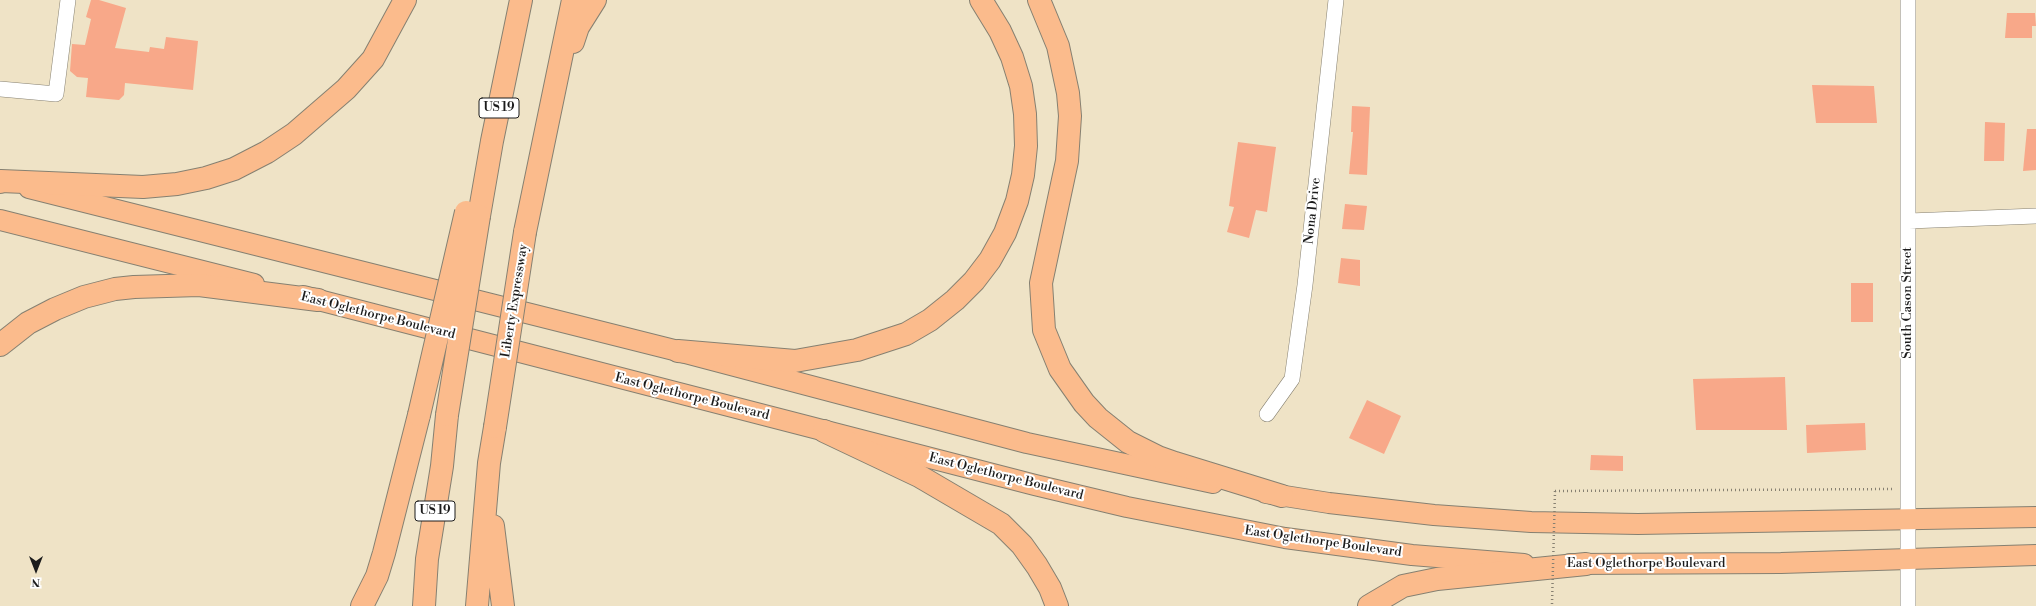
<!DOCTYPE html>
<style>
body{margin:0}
#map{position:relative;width:2036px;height:606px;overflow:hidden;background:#efe3c6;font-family:"Libre Bodoni",serif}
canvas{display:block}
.north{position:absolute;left:16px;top:550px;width:40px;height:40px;-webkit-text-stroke:3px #fff;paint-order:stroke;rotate:180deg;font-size:11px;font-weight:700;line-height:16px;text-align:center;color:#1c1c1c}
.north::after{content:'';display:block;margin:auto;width:14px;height:18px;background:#1c1c1c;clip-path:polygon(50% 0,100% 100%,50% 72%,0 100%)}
</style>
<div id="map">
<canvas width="2036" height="606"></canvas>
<div class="north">N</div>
</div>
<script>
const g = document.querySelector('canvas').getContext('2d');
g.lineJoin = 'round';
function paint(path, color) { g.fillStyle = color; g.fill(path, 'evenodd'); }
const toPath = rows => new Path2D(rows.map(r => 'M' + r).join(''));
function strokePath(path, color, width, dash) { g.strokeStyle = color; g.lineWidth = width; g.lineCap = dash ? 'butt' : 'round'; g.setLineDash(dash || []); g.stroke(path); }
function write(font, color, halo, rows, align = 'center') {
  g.font = font + ' "Libre Bodoni",serif'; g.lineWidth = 4; g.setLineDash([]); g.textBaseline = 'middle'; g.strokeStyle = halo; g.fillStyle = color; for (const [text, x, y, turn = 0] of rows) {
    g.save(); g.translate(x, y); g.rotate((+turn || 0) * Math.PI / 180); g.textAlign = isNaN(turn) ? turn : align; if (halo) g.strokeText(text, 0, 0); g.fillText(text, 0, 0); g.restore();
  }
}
const building = toPath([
 [91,0,99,0,126,8,115,48,149,52,150,47,164,49,166,37,198,41,193,90,125,83,124,95,119,100,86,97,88,78,77,77,70,71,72,44,85,45,91,19,86,17],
 [2007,13,2035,13,2036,26,2032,26,2032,38,2005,38],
 [1812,85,1874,86,1877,123,1816,123],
 [1352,106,1370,107,1367,175,1349,174,1353,132,1351,132],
 [1985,122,2005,123,2004,161,1984,161],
 [2027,129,2036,129,2036,170,2023,171],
 [1238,142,1276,147,1267,212,1256,210,1249,238,1227,232,1234,207,1229,206],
 [1345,204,1367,206,1364,230,1342,229],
 [1341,258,1360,260,1360,286,1338,283],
 [1851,283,1873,283,1873,322,1851,322],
 [1785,377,1787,430,1696,430,1693,379],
 [1367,400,1401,416,1384,454,1349,438],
 [1865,423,1866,450,1807,453,1806,425],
 [1591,455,1623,456,1623,471,1590,470]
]);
const path = toPath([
 [1555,491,1894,489]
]);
const minor = toPath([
 [1908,0,1908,606],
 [0,89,56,94,68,0],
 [1909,221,2036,216],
 [1267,414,1292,379,1305,285,1336,0]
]);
const major = toPath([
 [29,188,678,351,1027,443,1213,483],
 [0,220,254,284],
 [303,296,1035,485,1127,507,1285,538,1412,555,1524,564],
 [1266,493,1329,503,1434,515,1531,522,1638,524,2036,517],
 [1570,564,1781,563,2036,555]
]);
const highway = toPath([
 [1039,0,1058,46,1068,93,1070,116,1067,161,1041,283,1044,330,1060,369,1084,403,1098,418,1128,442,1158,457,1175,463,1282,496],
 [573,42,578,27,595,0],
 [0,182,1,181,143,187,177,184,206,178,234,169,267,152,294,134,346,89,373,59,405,0],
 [479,216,492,141,521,0],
 [525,232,573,0],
 [0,345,28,323,55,309,84,297,115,289,134,287,199,285,318,300],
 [678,351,795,361,857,350,906,334,930,320,955,300,974,281,990,260,1005,233,1017,201,1023,175,1026,146,1025,114,1021,86,1012,57,1000,31,981,0],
 [824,431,919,476,1001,524,1022,545,1037,566,1050,588,1057,606],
 [493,526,503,606],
 [362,606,377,576,384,553,419,415],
 [424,606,427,559,442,466,447,415],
 [477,606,489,463,495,427],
 [1369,606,1403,586,1437,579,1586,564]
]);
const pathBridge = toPath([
 [1552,604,1555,491]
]);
const highwayBridge = toPath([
 [419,415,466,212],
 [447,415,479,216],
 [495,427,525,232]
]);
const shields = [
 [499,108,40],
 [435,511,40]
];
const shieldNames = [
 ["US 19",499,108],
 ["US 19",435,511]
];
const streetNames = [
 ["Nona Drive",1313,211,-84],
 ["Liberty Expressway",515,301,-81],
 ["South Cason Street",1908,303,-90],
 ["East Oglethorpe Boulevard",378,316,14],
 ["East Oglethorpe Boulevard",692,397,14],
 ["East Oglethorpe Boulevard",1006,477,14],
 ["East Oglethorpe Boulevard",1323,542,8],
 ["East Oglethorpe Boulevard",1646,564]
];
paint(building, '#f8a889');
strokePath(minor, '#868071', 16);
strokePath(major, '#868071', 22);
strokePath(highway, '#868071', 24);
strokePath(path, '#868071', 2.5, [1, 3]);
strokePath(minor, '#fff', 15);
strokePath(major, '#fbbb8c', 20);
strokePath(highway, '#fbbb8c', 22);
strokePath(highwayBridge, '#868071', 24, []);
strokePath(pathBridge, '#868071', 2.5, [1, 3]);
strokePath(highwayBridge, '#fbbb8c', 22);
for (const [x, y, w] of shields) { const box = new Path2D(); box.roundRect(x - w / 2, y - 10, w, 20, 3); g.fillStyle = '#fff'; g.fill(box); strokePath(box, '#1c1c1c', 1); }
write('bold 12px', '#1c1c1c', null, shieldNames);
write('13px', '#1c1c1c', '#fff', streetNames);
</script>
